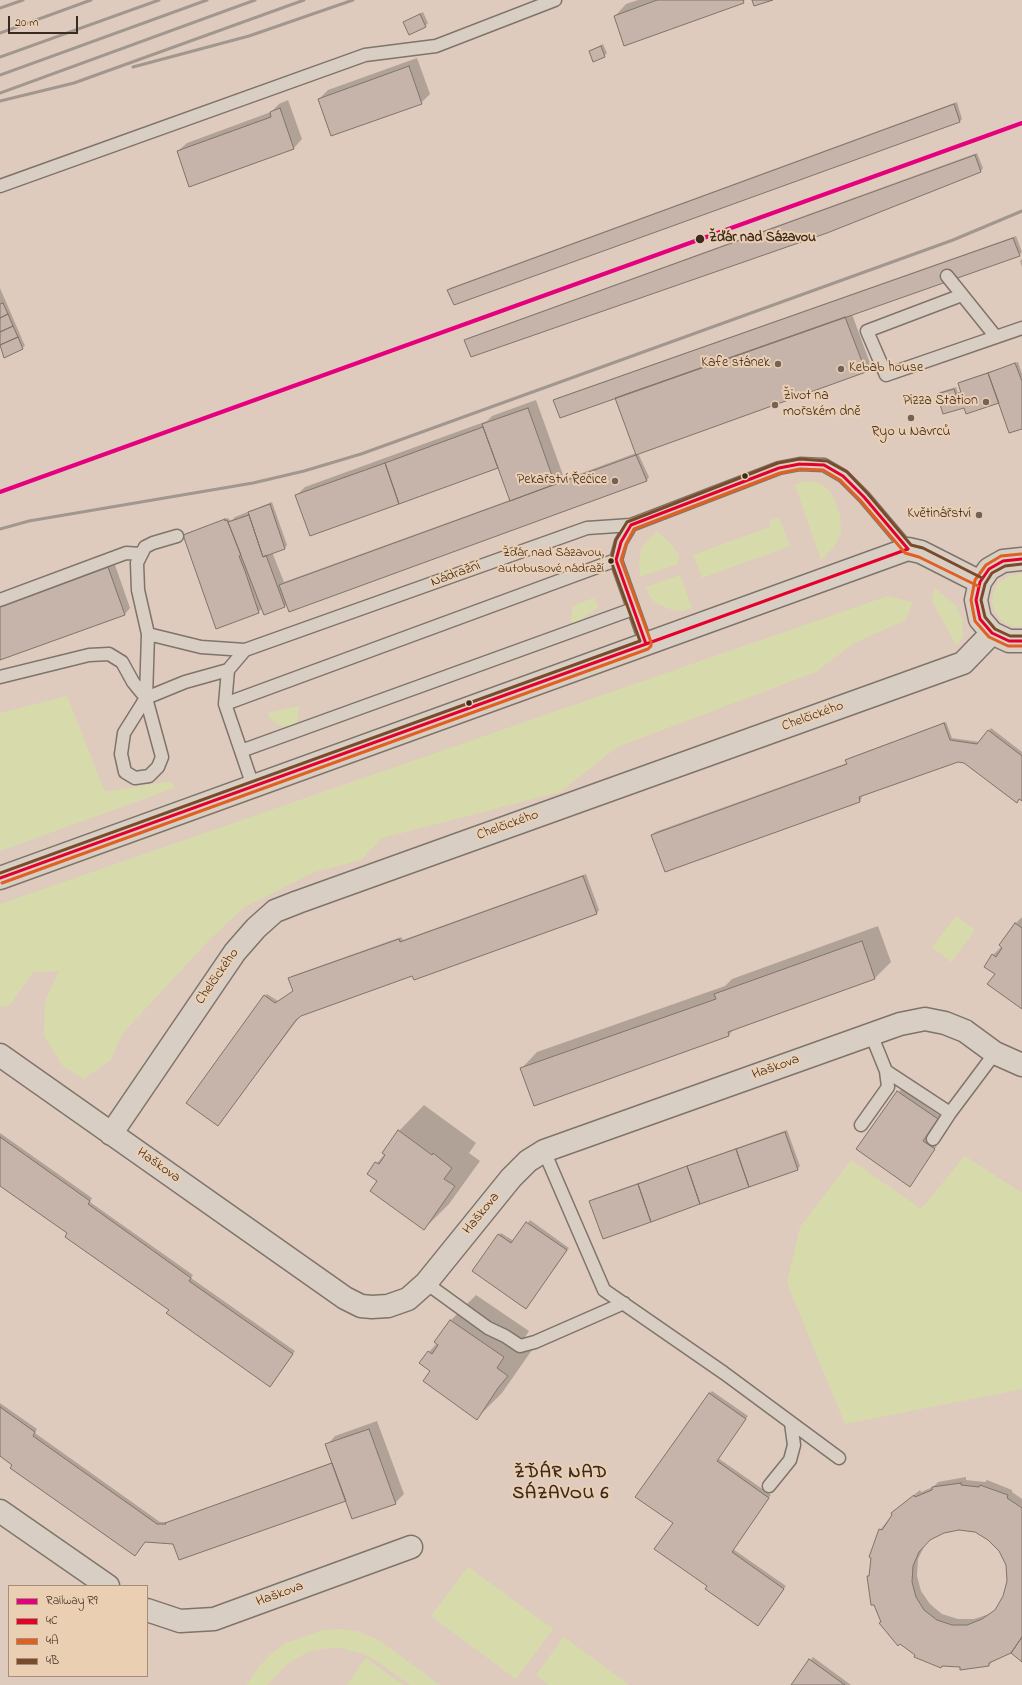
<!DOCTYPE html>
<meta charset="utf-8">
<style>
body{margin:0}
#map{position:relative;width:1022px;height:1685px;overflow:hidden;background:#decbbd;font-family:"Indie Flower",sans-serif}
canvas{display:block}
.legend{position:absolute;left:8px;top:1585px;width:140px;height:92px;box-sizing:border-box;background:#ebcfb2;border:1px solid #a58d77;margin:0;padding:5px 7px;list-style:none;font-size:12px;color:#3b2a1e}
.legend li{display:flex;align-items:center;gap:8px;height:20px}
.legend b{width:20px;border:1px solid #a58d77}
.scale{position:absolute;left:8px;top:16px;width:70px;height:18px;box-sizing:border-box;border:2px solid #3b2a1e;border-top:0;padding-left:5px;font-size:12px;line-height:14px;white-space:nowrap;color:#3b2a1e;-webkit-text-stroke:3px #ebcfb2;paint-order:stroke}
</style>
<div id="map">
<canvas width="1022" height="1685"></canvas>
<ul class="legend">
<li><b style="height:5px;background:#e5007d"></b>Railway R9</li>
<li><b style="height:5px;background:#e4002b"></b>4C</li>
<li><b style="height:5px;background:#e05f22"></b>4A</li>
<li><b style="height:5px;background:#7a4b2a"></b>4B</li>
</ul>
<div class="scale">20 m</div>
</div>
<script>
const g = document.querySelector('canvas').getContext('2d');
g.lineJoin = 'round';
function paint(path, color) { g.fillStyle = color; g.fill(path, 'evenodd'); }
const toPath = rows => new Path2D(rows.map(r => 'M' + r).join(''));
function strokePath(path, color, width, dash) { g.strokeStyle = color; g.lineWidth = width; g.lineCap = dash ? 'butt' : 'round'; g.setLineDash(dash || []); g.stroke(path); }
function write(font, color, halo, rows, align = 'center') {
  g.font = font + ' "Indie Flower",sans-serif'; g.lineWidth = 4; g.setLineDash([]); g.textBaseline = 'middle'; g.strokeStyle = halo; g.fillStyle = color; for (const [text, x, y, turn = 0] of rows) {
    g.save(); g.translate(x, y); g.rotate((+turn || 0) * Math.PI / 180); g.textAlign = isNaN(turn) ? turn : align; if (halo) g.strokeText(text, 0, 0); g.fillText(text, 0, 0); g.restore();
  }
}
const green = toPath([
 [812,481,821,484,830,491,835,500,840,516,841,533,834,547,821,560,795,485,802,482],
 [779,518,790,546,702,578,693,555,770,527,770,520],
 [657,531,672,545,679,555,678,564,640,577,639,563,642,546],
 [1018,574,1022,574,1022,626,1015,627,1007,624,1000,619,995,611,992,603,993,594,996,586,1002,580,1010,576],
 [680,575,692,608,682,611,673,610,657,604,650,597,646,587],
 [935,588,956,606,962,619,963,636,957,646,934,605,932,598],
 [888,596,912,602,906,620,854,643,816,672,617,747,560,792,382,838,361,860,314,872,243,908,210,939,122,1034,111,1060,84,1079,63,1066,44,1036,45,1002,59,971,33,972,10,1005,0,1007,0,904],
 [593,598,595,600,598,607,575,624,573,623,571,621,573,606],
 [67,696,105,792,172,781,174,788,0,851,0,713],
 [299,706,297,723,294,726,288,728,275,723,270,718,268,713],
 [956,916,975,930,951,962,932,947],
 [965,1156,1022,1193,1022,1389,845,1424,787,1283,800,1227,851,1160,921,1209],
 [468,1567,553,1629,516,1679,431,1616],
 [341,1629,359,1632,377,1639,440,1685,410,1685,377,1661,364,1654,337,1647,311,1651,298,1657,287,1664,267,1685,247,1685,259,1667,271,1654,286,1643,323,1630],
 [564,1637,629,1685,549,1685,536,1675],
 [366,1658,403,1685,347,1685]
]);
const shadow = toPath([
 [638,0,745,0,743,2,615,16,626,4],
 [423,12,428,23,425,26,405,22],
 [603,44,607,53,604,56,590,51],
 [417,58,430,94,421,103,319,99,328,90],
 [288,100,302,139,294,148,190,186,178,151,187,143,271,112,279,104],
 [957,102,962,119,960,121,454,304,448,290,450,288],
 [977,153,983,168,981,171,827,232,465,340,468,338],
 [1016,236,1022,252,1019,255,852,314,871,366,866,372,638,453,649,477,647,480,287,603,285,606,262,609,258,612,184,535,187,533,228,518,231,521,235,517,272,502,287,545,285,548,272,552,284,582,510,500,499,467,311,535,297,495,305,487,487,421,492,416,536,400,563,475,555,483,636,453,616,397,554,400,557,398],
 [1022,259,1022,267,1020,261],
 [0,288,25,346,5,357,0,346],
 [1018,362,1022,374,1022,428,1000,402,965,407,938,395,940,392,956,387,958,393,962,392,959,384,962,381],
 [114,562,130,608,125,614,0,659,0,604],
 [946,722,952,738,980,742,991,728,1022,752,1022,800,964,762,958,761,861,796,862,798,860,801,666,871,652,835,655,832,847,763,846,760,849,758],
 [586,874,599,910,597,913,414,979,413,975,301,1015,218,1125,265,996,267,994,278,1001,294,991,289,979,292,976,401,937,403,940],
 [1022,917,1022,1008,996,974,993,955,1002,946,1015,924],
 [878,926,891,962,875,978,735,1028,729,1035,534,1105,521,1069,537,1052,725,986,732,979],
 [901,1089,940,1116,925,1138,937,1146,910,1185,857,1149],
 [424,1105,476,1143,469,1153,480,1161,449,1204,424,1229,379,1181,368,1173,385,1154,399,1131],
 [787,1130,800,1166,798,1169,603,1237,590,1201,593,1199],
 [0,1133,92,1198,90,1202,193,1275,191,1278,295,1351,273,1383,170,1310,68,1233,0,1185],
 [530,1220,569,1248,528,1305,499,1235,501,1233,514,1241],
 [476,1295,529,1331,521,1343,532,1350,502,1393,477,1418,431,1370,429,1352,437,1343,436,1342,451,1320],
 [712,1391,748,1416,718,1458,771,1495,733,1549,786,1586,760,1622,708,1586,674,1523,710,1393],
 [0,1403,37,1429,35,1433,160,1522,168,1522,333,1462,327,1445,335,1436,377,1421,404,1494,395,1503,346,1499,174,1543,14,1464,0,1455],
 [966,1477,966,1480,985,1482,987,1480,1012,1490,1012,1492,1022,1499,1022,1660,1011,1651,994,1660,989,1665,961,1667,916,1655,882,1621,868,1577,871,1574,880,1530,898,1508,920,1490,921,1492,933,1487,938,1482],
 [959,1529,975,1531,989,1539,1000,1550,1007,1565,1008,1581,1004,1597,998,1608,989,1614,974,1619,958,1619,942,1614,930,1604,921,1591,917,1576,918,1559,925,1545,931,1538,943,1532],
 [813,1657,851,1685,792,1685]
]);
const building = toPath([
 [657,0,743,0,744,3,624,46,614,16,657,0],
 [752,0,773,0,754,6,752,0],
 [420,14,426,27,409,35,403,22,420,14],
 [601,46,605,57,593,62,589,51,601,46],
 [409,66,422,104,331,136,318,99,409,66],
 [954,104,960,122,454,305,447,290,954,104],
 [280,108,294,149,189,187,177,151,271,117,270,112,280,108],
 [975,155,981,172,827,233,471,357,464,340,975,155],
 [1013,238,1020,256,560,418,553,400,1013,238],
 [3,303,8,314,0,318,0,304,3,303],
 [8,314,13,326,0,332,0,318,8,314],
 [845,317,866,372,636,455,615,398,845,317],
 [13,326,18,337,0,345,0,332,13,326],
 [18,337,23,349,4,358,0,345,18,337],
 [1015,363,1022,381,1022,429,1009,433,988,373,1015,363],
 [988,373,999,403,966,414,964,408,943,414,937,394,954,389,956,395,959,394,958,393,961,393,958,383,988,373],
 [528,408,555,484,510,501,482,424,528,408],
 [483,427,498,468,399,504,385,463,483,427],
 [636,455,647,481,289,612,279,585,636,455],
 [385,463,399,504,310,536,295,495,385,463],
 [270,504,285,549,263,557,248,512,270,504],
 [249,515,263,557,266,555,285,607,264,615,228,522,249,515],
 [225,519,225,521,227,520,241,555,239,556,245,571,259,613,216,629,183,535,225,519],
 [108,567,125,615,0,660,0,607,108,567],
 [944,723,950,740,977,744,988,730,1022,756,1022,801,1019,799,1017,803,964,763,958,762,859,797,860,802,665,872,651,835,847,764,845,760,944,723],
 [583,876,597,914,414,980,412,976,301,1016,296,1020,218,1126,186,1103,264,995,275,1003,293,991,288,978,399,939,400,942,583,876],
 [1015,923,1022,928,1022,1009,987,984,995,974,984,967,992,954,996,957,1002,948,999,945,1015,923],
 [862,941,875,979,728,1032,729,1036,534,1106,520,1068,716,999,714,994,862,941],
 [897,1091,938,1119,923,1141,935,1149,910,1187,856,1149,897,1091],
 [398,1130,432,1155,433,1153,452,1168,444,1179,455,1186,424,1230,370,1191,377,1181,367,1174,375,1162,379,1164,385,1155,382,1153,398,1130],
 [785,1132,798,1170,749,1187,736,1149,785,1132],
 [0,1137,90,1201,88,1204,191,1278,189,1281,293,1354,270,1387,166,1313,169,1310,65,1237,67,1233,0,1186,0,1137],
 [736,1149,749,1187,700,1204,687,1166,736,1149],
 [687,1166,700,1204,651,1222,638,1184,687,1166],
 [638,1184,651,1222,603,1239,589,1201,638,1184],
 [526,1222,567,1250,526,1309,472,1271,498,1234,511,1243,526,1222],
 [450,1320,504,1357,497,1368,508,1376,498,1388,477,1420,423,1381,430,1371,419,1363,428,1351,432,1354,438,1345,434,1342,450,1320],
 [709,1393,746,1419,717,1461,769,1498,732,1552,784,1589,758,1626,705,1589,707,1586,654,1549,673,1523,635,1497,709,1393],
 [0,1407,35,1432,33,1436,157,1524,166,1524,165,1523,332,1463,346,1501,179,1560,173,1544,145,1542,135,1556,10,1468,12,1465,0,1456,0,1407],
 [369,1429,396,1504,352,1519,325,1444,369,1429],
 [961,1483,961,1485,979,1487,980,1485,1008,1495,1007,1498,1022,1508,1022,1637,1011,1653,989,1663,989,1666,960,1670,960,1667,942,1666,941,1668,914,1657,915,1655,900,1644,898,1646,879,1623,881,1622,874,1605,871,1605,867,1576,869,1576,871,1558,869,1557,879,1529,882,1530,892,1515,891,1513,914,1495,915,1497,932,1490,932,1487,961,1483],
 [959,1530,975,1532,988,1540,999,1551,1006,1565,1007,1581,1003,1596,995,1610,982,1619,967,1625,952,1625,937,1620,924,1610,916,1597,912,1582,913,1566,919,1552,930,1540,944,1533,959,1530],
 [1022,1637,1022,1662,1011,1653,1022,1637],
 [809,1659,845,1685,791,1685,809,1659]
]);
const lane = toPath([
 [0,186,365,55,436,46,555,0],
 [947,276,996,337],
 [962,295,867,331,886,375,1022,328],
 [631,525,621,542,616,560,646,644],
 [177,536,153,543,145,547,137,563,138,590,148,634,146,698,162,757,158,767,149,776,135,778,125,772,121,754,124,733,146,698,185,682,228,670],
 [0,600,126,553,141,554],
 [148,634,201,647,245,650],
 [0,677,89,655,109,654,122,662,133,682,146,698],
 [225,704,616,560],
 [241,751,633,609],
 [253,786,225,704,228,670,245,650,587,528,631,525,779,468,800,464,824,465,843,476,864,497,908,549],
 [886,1071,950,1113],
 [861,1125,888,1087,886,1071,871,1034],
 [933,1139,950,1113,995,1053],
 [544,1151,604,1290,724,1373,839,1458],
 [426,1283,488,1328,505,1336,520,1346,535,1342,624,1303],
 [769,1486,790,1460,794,1445,791,1423]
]);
const street = toPath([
 [0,1055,345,1298,361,1306,372,1307,388,1306,408,1299,426,1283,511,1178,528,1161,544,1151,900,1024,925,1019,945,1023,965,1031,995,1053,1022,1065],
 [111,1134,235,952,256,928,275,911,298,902,963,663,992,633],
 [0,1511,108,1586],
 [147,1610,180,1621,214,1619,411,1547]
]);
const secondary = toPath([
 [1022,559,1003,561,989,569,980,582,976,600,980,619,992,633,1009,641,1022,641],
 [0,878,908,549,921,552,980,582]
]);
const rail = toPath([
 [0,8,23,0],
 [0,33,91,0],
 [0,57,159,0],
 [133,67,249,36,353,0],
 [0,75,207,0],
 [0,93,255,0],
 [0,101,74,83,304,0],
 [0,529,29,521,253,483,304,471,361,454,953,240,1022,211]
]);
const bus1 = toPath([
 [800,464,824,465,843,476,864,497,908,549,646,644,616,560,621,542,631,525,779,468,800,464],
 [1022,559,1003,561,989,569,980,582,976,600,980,619,992,633,1009,641,1022,641],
 [0,878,646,644]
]);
const bus2 = toPath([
 [1021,554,1001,556,986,565,975,580,971,600,975,621,989,637,1008,646,1022,646],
 [2,883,648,649,651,646,651,642,621,560,626,544,634,529,780,473,800,469,823,470,840,480,860,500,905,553,919,557,978,586]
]);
const bus3 = toPath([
 [1022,564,1005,566,992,573,985,584,981,600,985,617,995,629,1010,636,1022,636],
 [0,873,640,641,611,561,616,540,627,522,778,463,800,459,827,461,847,472,868,494,911,545,923,548,982,578]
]);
const rail1 = toPath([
 [0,492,1022,123]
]);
const markers = [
 [700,239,5,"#3b2a1e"],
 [778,364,4,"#746256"],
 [841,369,4,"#746256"],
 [986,402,4,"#746256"],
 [775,405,4,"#746256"],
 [911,418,4,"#746256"],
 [745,476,3.5,"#3b2a1e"],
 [615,481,4,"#746256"],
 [979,515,4,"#746256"],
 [611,561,3.5,"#3b2a1e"],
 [469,703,3.5,"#3b2a1e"]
];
const busNames = [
 ["Žďár nad Sázavou,",604,554],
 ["autobusové nádraží",604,570]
];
const stopNames = [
 ["Žďár nad Sázavou",709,239]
];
const poiNames = [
 ["Kafe stánek",770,364],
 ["Kebab house",849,369,"left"],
 ["Život na",783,397,"left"],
 ["mořském dně",783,413,"left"],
 ["Pizza Station",978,402],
 ["Ryo u Navrců",911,433,"center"],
 ["Pekařství Řečice",607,481],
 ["Květinářství",971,515]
];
const streetNames = [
 ["Nádražní",456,575,-20],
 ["Chelčického",813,717,-20],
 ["Chelčického",508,826,-20],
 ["Chelčického",218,977,-55],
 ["Haškova",776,1068,-20],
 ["Haškova",158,1166,35],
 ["Haškova",482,1214,-51],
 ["Haškova",280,1595,-20]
];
const districtNames = [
 ["ŽĎÁR NAD",561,1474],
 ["SÁZAVOU 6",561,1495]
];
paint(green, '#d7dbab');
paint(shadow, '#0003');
paint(building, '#c6b3aa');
strokePath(building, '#7f746a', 1);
strokePath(lane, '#7f746a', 15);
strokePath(street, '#7f746a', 25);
strokePath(secondary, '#7f746a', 25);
strokePath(lane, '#d9cec4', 12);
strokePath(street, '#d9cec4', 22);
strokePath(secondary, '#d9cec4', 22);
strokePath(rail, '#a1978e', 3);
strokePath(bus1, '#e4002b', 3);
strokePath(bus2, '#e05f22', 3);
strokePath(bus3, '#7a4b2a', 3);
strokePath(rail1, '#e5007d', 4);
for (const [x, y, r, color] of markers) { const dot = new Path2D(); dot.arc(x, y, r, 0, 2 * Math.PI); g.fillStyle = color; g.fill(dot); strokePath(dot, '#ebcfb2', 1.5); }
write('13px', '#3b2a1e', '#ebcfb2', busNames, 'right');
write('bold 14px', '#3b2a1e', '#ebcfb2', stopNames, 'left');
write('14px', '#3b2a1e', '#ebcfb2', poiNames, 'right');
write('14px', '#3b2a1e', '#ebcfb2', streetNames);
g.letterSpacing = '1px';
write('bold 18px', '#3b2a1e', '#ebcfb2', districtNames);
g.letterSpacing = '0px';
</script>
